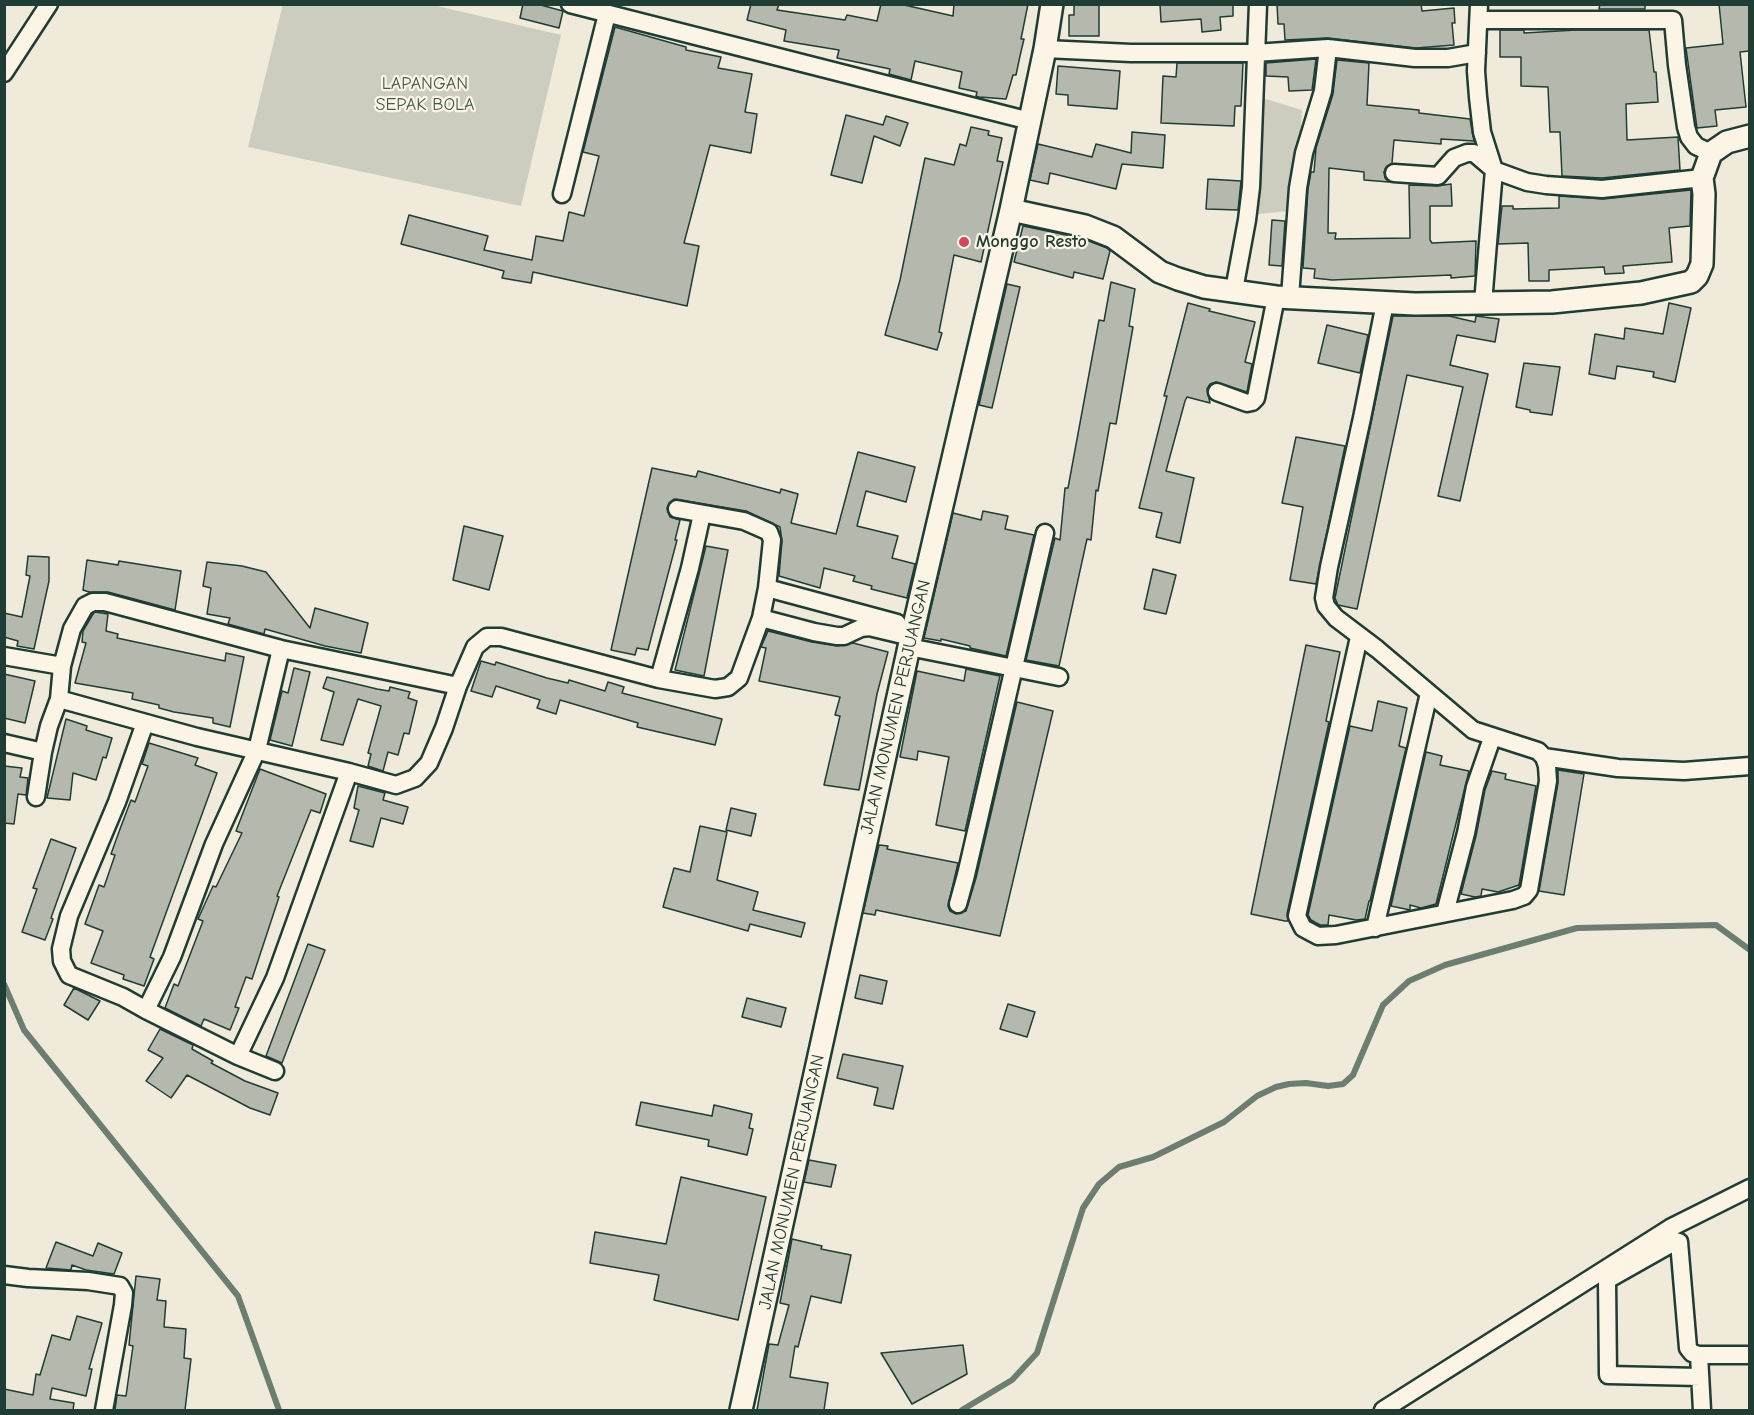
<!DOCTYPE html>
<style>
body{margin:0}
#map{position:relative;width:1754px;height:1415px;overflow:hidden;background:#efeada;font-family:"Comic Neue",sans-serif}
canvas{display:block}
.frame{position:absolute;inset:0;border:6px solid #1f3d34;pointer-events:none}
</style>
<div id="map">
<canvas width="1754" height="1415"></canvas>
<div class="frame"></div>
</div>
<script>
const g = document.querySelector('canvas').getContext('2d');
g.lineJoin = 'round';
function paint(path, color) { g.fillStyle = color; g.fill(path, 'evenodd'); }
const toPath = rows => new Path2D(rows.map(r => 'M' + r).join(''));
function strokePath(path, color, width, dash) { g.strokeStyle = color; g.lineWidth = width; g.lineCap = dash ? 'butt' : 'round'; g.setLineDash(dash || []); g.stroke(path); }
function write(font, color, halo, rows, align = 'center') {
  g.font = font + ' "Comic Neue",sans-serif'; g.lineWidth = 4.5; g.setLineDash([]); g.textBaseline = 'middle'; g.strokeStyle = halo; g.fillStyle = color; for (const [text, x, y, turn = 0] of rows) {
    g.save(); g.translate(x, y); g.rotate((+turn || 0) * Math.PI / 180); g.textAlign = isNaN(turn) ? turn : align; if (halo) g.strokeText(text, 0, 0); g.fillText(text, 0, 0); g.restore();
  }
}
const green = toPath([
 [283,4,433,5,561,35,521,206,248,147],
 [1256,96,1302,110,1296,210,1251,215]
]);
const stream = toPath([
 [4,984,24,1030,238,1296,279,1410],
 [962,1410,1012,1380,1037,1353,1083,1208,1099,1184,1119,1167,1153,1157,1224,1122,1257,1096,1276,1087,1289,1084,1306,1083,1328,1086,1343,1084,1353,1075,1383,1005,1409,981,1445,965,1577,928,1716,925,1750,950]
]);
const building = toPath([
 [523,4,537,4,563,11,559,28,520,18,523,4],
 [751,4,779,4,777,10,845,20,847,15,877,21,881,4,900,4,953,16,954,4,1028,4,1021,39,1024,39,1020,56,1016,75,1013,75,1006,99,979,97,976,96,977,92,959,88,962,72,915,61,911,80,889,74,890,69,837,58,839,50,784,41,786,30,747,20,751,4],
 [1074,4,1099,4,1099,36,1069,36,1069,15,1074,15,1074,4],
 [1160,4,1233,4,1233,16,1220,17,1221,30,1202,32,1201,19,1161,22,1160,4],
 [1277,4,1421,4,1422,11,1454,8,1455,23,1452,23,1454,45,1416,48,1327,38,1285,40,1284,24,1278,24,1277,4],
 [1600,4,1645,4,1645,9,1599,9,1600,4],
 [1719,4,1749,4,1749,51,1740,52,1746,107,1715,110,1717,126,1697,128,1686,48,1723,44,1719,4],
 [615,27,686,47,686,50,721,57,718,68,752,74,745,112,757,114,751,153,710,145,684,243,699,246,687,306,533,272,531,283,502,278,504,271,401,244,409,215,488,236,484,250,532,260,536,236,563,241,569,212,584,216,599,156,583,152,615,27],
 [1500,30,1524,30,1524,33,1576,30,1649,30,1654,72,1656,72,1658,102,1626,104,1627,140,1678,137,1680,170,1602,178,1562,176,1560,132,1550,132,1548,87,1521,86,1521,57,1500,57,1500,30],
 [1316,59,1312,90,1289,91,1288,77,1266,76,1266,63,1316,59],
 [1337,60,1369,63,1367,105,1419,110,1419,113,1470,119,1474,141,1441,139,1441,144,1394,140,1392,163,1386,167,1384,172,1385,178,1389,182,1364,180,1364,172,1329,168,1328,233,1336,233,1335,239,1410,238,1409,185,1437,186,1451,184,1452,206,1430,206,1430,240,1432,243,1476,241,1475,276,1451,278,1451,275,1332,280,1314,278,1315,269,1303,268,1308,189,1311,172,1314,172,1316,148,1333,94,1337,60],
 [1177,63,1243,63,1241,106,1235,106,1234,126,1161,123,1163,76,1176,77,1177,63],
 [1058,66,1120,71,1117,109,1068,105,1068,95,1056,94,1058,66],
 [846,115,883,125,886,116,908,123,900,146,874,136,862,183,831,175,846,115],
 [971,127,989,131,988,135,1002,138,997,161,1003,162,981,262,954,255,939,332,942,333,937,350,885,335,900,280,925,158,954,165,960,144,966,146,971,127],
 [1132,132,1165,135,1163,168,1122,164,1116,189,1050,173,1048,184,1030,180,1038,144,1092,157,1096,144,1131,153,1132,132],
 [1208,179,1241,181,1238,210,1206,209,1208,179],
 [1691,190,1690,226,1669,228,1672,262,1623,266,1624,273,1605,274,1604,267,1549,270,1549,281,1529,281,1528,243,1498,244,1502,206,1513,206,1513,209,1559,208,1559,196,1603,199,1691,190],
 [1272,220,1285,221,1282,266,1269,265,1272,220],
 [1023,226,1081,238,1107,248,1110,251,1103,279,1074,272,1073,278,1014,262,1023,226],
 [1111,282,1135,289,1129,326,1133,327,1116,424,1110,423,1098,491,1096,490,1091,540,1087,539,1059,666,1026,660,1055,538,1060,540,1065,488,1068,488,1099,320,1104,321,1111,282],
 [1007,284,1020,287,992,408,979,405,1007,284],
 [1188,303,1210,309,1209,311,1255,322,1245,362,1252,364,1247,392,1216,382,1210,384,1207,389,1210,403,1187,397,1185,401,1166,471,1194,478,1180,543,1156,537,1162,513,1139,508,1167,396,1164,396,1188,303],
 [1669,303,1691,308,1675,382,1653,377,1654,372,1617,366,1615,379,1589,374,1595,334,1624,339,1625,328,1663,334,1669,303],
 [1393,316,1449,316,1475,322,1476,316,1499,319,1495,342,1457,335,1450,365,1488,374,1460,501,1438,496,1463,387,1407,375,1357,609,1338,605,1335,598,1393,316],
 [1327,325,1368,335,1360,373,1318,363,1327,325],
 [1524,363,1560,367,1552,415,1530,412,1530,410,1516,407,1524,363],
 [1296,437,1345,446,1316,584,1290,580,1303,507,1282,503,1296,437],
 [858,452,915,467,906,502,866,491,857,526,898,536,892,558,915,564,907,598,871,589,872,586,853,581,855,576,824,568,820,588,779,576,782,541,780,527,746,511,674,499,669,503,667,508,670,517,680,520,675,540,677,540,648,650,637,648,635,655,611,650,652,468,696,477,698,471,780,493,781,489,798,494,791,523,836,534,858,452],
 [983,511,1008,516,1005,529,1034,535,1006,656,970,648,970,646,941,639,941,641,924,638,953,513,981,520,983,511],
 [464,526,503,536,489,590,453,580,464,526],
 [706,546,728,550,704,676,675,670,706,546],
 [28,556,49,557,49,581,34,649,17,646,18,641,4,637,4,613,22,617,30,576,26,575,28,556],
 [87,560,118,565,119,561,181,571,175,610,108,592,89,592,83,590,87,560],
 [207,562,242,566,266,572,310,628,315,608,368,623,361,653,325,646,265,629,264,634,228,624,230,618,207,614,211,588,203,586,207,562],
 [1153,569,1176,575,1166,614,1144,609,1153,569],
 [95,612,108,614,106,631,118,634,117,638,225,661,226,653,244,657,230,727,213,723,213,718,174,712,159,708,159,705,132,699,133,693,75,683,86,643,82,642,83,631,93,614,95,612],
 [768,631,812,642,837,646,853,643,888,652,877,694,859,790,824,785,840,716,835,715,840,697,759,681,766,648,761,647,768,631],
 [1306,645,1340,652,1326,721,1329,722,1287,914,1288,921,1285,921,1251,914,1306,645],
 [481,661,495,665,496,662,547,678,568,683,569,680,605,691,608,682,624,687,622,693,722,719,715,745,637,727,638,723,560,700,556,714,537,708,540,700,496,686,492,697,471,691,481,661],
 [294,668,310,672,292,746,270,740,282,691,288,693,294,668],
 [966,669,1000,676,965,831,936,825,949,757,918,751,917,760,900,757,917,671,964,681,966,669],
 [4,674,35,681,25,723,4,718,4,674],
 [327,677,377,689,389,691,390,687,410,692,408,698,417,701,409,734,404,733,398,755,388,752,383,771,368,766,371,754,368,753,381,706,358,699,343,745,321,740,334,692,323,688,327,677],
 [1378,701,1407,708,1399,746,1406,748,1370,901,1369,901,1365,919,1356,920,1329,915,1328,925,1320,925,1311,920,1308,915,1350,726,1372,731,1378,701],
 [1017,702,1053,711,1000,936,876,910,875,915,863,913,879,845,888,846,887,849,958,863,948,906,950,911,956,914,966,911,976,878,1017,702],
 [66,719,87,726,86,730,112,738,106,758,103,757,96,780,73,773,70,800,47,798,66,719],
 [149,743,198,758,195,765,217,773,150,957,154,959,144,986,123,979,124,975,91,963,103,931,85,924,99,885,104,887,115,855,111,854,120,829,131,800,135,802,148,766,142,764,149,743],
 [1426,752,1442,756,1440,765,1469,771,1436,904,1421,908,1410,905,1410,910,1391,906,1426,752],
 [4,766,22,768,20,777,28,778,26,795,18,794,14,824,4,823,4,766],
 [260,769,326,794,320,813,311,810,277,896,279,897,252,979,246,977,235,1007,239,1008,230,1030,204,1019,201,1026,165,1008,174,984,178,986,203,921,198,919,213,886,216,887,242,833,236,831,260,769],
 [1558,770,1584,774,1564,895,1539,891,1558,783,1558,770],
 [1492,771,1506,774,1505,779,1536,786,1519,885,1498,892,1482,889,1481,896,1475,897,1461,894,1476,836,1485,790,1492,771],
 [358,786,385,793,383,800,408,807,403,824,381,818,373,847,350,841,359,810,354,808,358,786],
 [731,808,756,814,751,836,726,830,731,808],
 [700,826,727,832,717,880,758,892,753,910,805,923,801,937,750,924,748,931,663,907,674,868,690,872,700,826],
 [51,839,76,848,51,918,53,919,45,940,22,932,37,889,33,888,51,839],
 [308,944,325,950,282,1063,266,1056,308,944],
 [860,975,887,981,882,1004,855,998,860,975],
 [74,988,100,1001,88,1020,64,1005,74,988],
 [747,998,786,1008,781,1027,742,1017,747,998],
 [1008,1004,1035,1012,1027,1037,1000,1029,1008,1004],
 [160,1029,193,1045,192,1049,213,1061,211,1063,245,1081,278,1093,270,1115,250,1108,187,1075,171,1098,146,1081,163,1058,148,1050,160,1029],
 [843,1054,903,1066,893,1109,874,1105,878,1088,837,1078,843,1054],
 [641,1102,712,1116,714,1105,752,1114,749,1128,753,1129,747,1155,708,1146,709,1140,636,1125,641,1102],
 [809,1160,836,1165,831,1187,804,1182,809,1160],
 [681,1177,766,1197,738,1320,654,1300,659,1275,590,1263,595,1232,666,1244,681,1177],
 [792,1239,822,1246,821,1249,851,1255,841,1303,811,1296,798,1347,795,1346,790,1377,828,1383,824,1410,757,1410,769,1344,778,1345,789,1305,780,1303,792,1239],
 [56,1242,93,1256,98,1243,122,1253,114,1274,86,1270,72,1265,71,1270,46,1268,56,1242],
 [136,1276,160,1279,157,1300,166,1301,164,1327,186,1329,184,1358,191,1359,185,1410,115,1410,117,1395,126,1396,133,1346,129,1345,136,1276],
 [77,1316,102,1323,89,1369,92,1369,86,1396,52,1388,50,1399,74,1403,73,1410,4,1410,4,1389,33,1395,36,1374,40,1375,52,1335,70,1340,77,1316],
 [963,1345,967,1374,912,1404,881,1353,963,1345]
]);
const minor = toPath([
 [570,4,1030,121],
 [1479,4,1476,71,1478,97,1482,132,1494,170,1527,182,1546,185,1602,189,1702,178],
 [1479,20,1673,20,1677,65,1686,127,1689,137,1696,146,1711,153],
 [1045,49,1131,53,1255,53,1328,48,1415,58,1448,58,1477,53],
 [4,73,49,4],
 [1394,173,1438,176,1454,158,1467,153,1474,153,1494,170,1483,303],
 [562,194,607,14],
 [1234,290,1247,220,1251,187,1258,4],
 [1290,297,1298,188,1304,153,1323,91,1328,48],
 [1217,392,1247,403,1252,402,1256,398,1276,297],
 [767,588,897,623],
 [761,618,814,632,837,636,844,636,861,628,869,627,911,637],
 [1359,637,1297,916,1303,928,1318,936,1336,935,1513,900,1524,896,1529,890,1548,781,1547,766,1544,757,1538,751,1473,730,1377,649,1336,618,1326,606,1324,598,1329,567,1362,418,1385,303],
 [909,647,1059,677],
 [4,656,62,666],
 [659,679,690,568,702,514],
 [59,699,197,737,349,772,396,785,415,778,429,763,444,728,458,686,475,647,487,637,501,637,659,679,715,689,728,687,739,678,761,618,767,588,772,540,769,532,744,521,677,509],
 [145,723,117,802,69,916,61,949,62,961,69,975,123,997,146,1010,238,1056,275,1071],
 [4,743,43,752],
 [1544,757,1618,768,1684,771,1750,766],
 [36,797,43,752,49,726,59,699,62,666,72,629,85,606,93,602,105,602,281,649,458,686],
 [958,904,966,875,1045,533],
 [1445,913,1466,833,1475,787,1492,738],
 [1375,928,1429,693],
 [146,1010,172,957,214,844,257,750,281,649],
 [238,1056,275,978,349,772],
 [4,1275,28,1278,88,1281,120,1286,124,1293,123,1305,104,1410],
 [1699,1355,1692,1353,1688,1348,1679,1242,1676,1241,1607,1280,1608,1375,1700,1377],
 [1383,1410,1670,1228,1750,1188],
 [1702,1410,1699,1355,1750,1355]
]);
const tertiary = toPath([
 [1011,210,1085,226,1113,237,1160,272,1178,279,1204,287,1276,297,1415,304,1552,302,1641,293,1691,282,1697,276,1702,264,1704,194,1702,178,1711,153,1727,142,1750,136],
 [741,1410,909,647,1011,210,1045,49,1052,4]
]);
const markers = [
 [964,242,6,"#d1495b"]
];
const parkNames = [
 ["LAPANGAN",425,84],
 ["SEPAK BOLA",425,105]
];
const poiNames = [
 ["Monggo Resto",976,242]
];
const streetNames = [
 ["JALAN MONUMEN PERJUANGAN",896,707,-77],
 ["JALAN MONUMEN PERJUANGAN",792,1182,-78]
];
paint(green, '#cccdbf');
strokePath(stream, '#6c7d71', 6);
paint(building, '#b5b9ad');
strokePath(building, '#1f3d34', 1.5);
strokePath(minor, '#1f3d34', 21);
strokePath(tertiary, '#1f3d34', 26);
strokePath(minor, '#fcf5e5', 16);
strokePath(tertiary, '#fcf5e5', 21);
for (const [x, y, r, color] of markers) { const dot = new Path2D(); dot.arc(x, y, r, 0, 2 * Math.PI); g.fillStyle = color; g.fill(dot); strokePath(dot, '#fcf5e5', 2); }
write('18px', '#425a50', '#fcf5e5', parkNames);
write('bold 18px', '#1f3d34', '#fcf5e5', poiNames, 'left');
write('18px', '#1f3d34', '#fcf5e5', streetNames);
</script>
